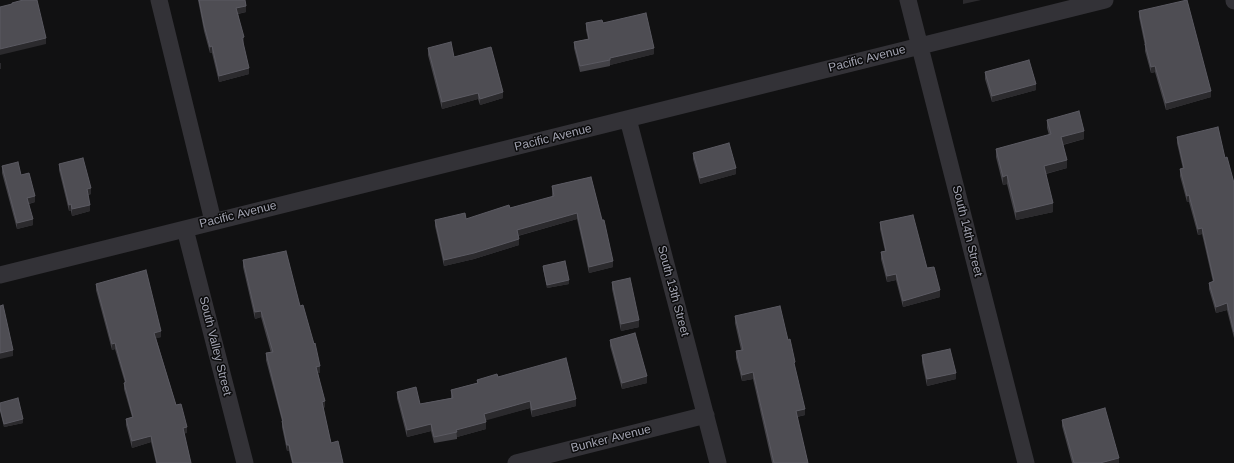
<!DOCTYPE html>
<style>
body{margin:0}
canvas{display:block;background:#111112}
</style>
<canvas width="1234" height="463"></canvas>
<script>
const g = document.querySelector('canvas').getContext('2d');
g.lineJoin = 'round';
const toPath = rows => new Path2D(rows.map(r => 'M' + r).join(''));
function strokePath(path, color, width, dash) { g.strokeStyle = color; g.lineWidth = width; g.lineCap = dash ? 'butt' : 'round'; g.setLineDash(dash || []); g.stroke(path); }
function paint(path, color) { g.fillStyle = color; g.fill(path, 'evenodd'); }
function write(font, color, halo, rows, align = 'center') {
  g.font = font + ' Helvetica,sans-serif'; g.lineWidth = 3; g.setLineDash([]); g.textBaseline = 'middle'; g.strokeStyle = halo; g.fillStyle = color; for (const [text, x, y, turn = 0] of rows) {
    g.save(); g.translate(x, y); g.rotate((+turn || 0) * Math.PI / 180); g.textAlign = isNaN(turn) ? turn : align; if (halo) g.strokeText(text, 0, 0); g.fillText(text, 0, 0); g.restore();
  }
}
const street = toPath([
 [159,0,213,221],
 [908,0,1026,463],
 [1234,0,1234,1],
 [628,119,718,463],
 [185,229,245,463],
 [0,275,1105,0],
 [516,463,706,415]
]);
const wall = toPath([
 [198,0,245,0,246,12,238,14,244,44,243,44,249,74,219,82,212,53,210,53,204,31],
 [1139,11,1211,97,1166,110,1155,72,1151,73,1145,51,1145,46,1139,17],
 [586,23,603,23,654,54,610,65,610,66,580,72,574,48,574,42,588,39,586,30],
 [428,48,454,57,503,98,480,105,478,99,442,109,428,55],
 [985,72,1036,90,992,102,985,79],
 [1047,120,1084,139,1063,145,1067,168,1046,174,1053,212,1016,220,1007,184,1003,185,996,157,996,149,1049,135,1047,128],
 [1177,137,1225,158,1234,183,1234,338,1227,310,1216,313,1209,289,1209,283,1213,282,1202,234,1198,235,1189,202,1187,202,1180,176,1180,169,1183,169,1177,143],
 [693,153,736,174,700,184,693,159],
 [59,164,91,194,88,195,90,211,72,216,71,211,69,211,59,170],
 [2,166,21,175,35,202,29,204,33,225,17,229,2,173],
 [591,177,613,267,589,273,577,219,518,236,519,245,474,259,444,266,435,226,435,220,466,219,510,208,552,197,552,186],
 [880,222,927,268,940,297,903,307,896,280,887,282,881,259,881,252,885,251,880,229],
 [243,260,300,306,320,373,318,373,325,407,323,408,331,443,343,463,292,463,289,451,287,451,282,427,282,421,266,360,266,353,271,353,261,317,255,319,243,267],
 [543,266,569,284,547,288,543,269],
 [612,282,639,327,621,331,612,289],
 [96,284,161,337,156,338,176,405,187,433,184,433,191,463,156,463,151,442,132,448,126,425,126,419,132,417,124,389,124,383,125,383,115,349,112,350,96,290],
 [735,316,788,340,795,369,805,415,797,417,808,463,772,463,753,379,742,381,736,358,736,351,741,350,735,323],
 [610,340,647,383,622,389,610,346],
 [922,355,956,379,927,386,922,362],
 [498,377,576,406,532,417,530,408,485,420,486,429,457,437,457,439,434,443,431,431,407,437,397,398,397,392,420,404,451,398,451,390,477,383,477,380],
 [0,403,23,423,4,427,0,411],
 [1062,420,1119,463,1072,463,1062,426]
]);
const shadedWall = toPath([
 [963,0,981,0,963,4],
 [246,6,246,12,236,14,236,8],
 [244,37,244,44,242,45,242,38],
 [46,38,46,44,0,55,0,49],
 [212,46,212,53,210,53,210,47],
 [654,48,654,54,610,65,610,58],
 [0,63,1,63,1,69,0,69],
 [1155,66,1155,72,1151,73,1151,67],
 [249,68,249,74,219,82,219,76],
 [1036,84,1036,90,992,102,992,96],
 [1211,91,1211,97,1166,110,1166,103],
 [503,92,503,98,480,105,480,99],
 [478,93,478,99,442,109,442,102],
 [1084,131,1084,139,1061,145,1061,137],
 [1067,160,1067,168,1044,174,1044,166],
 [736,168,736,174,700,184,700,178],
 [1007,175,1007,184,1003,185,1003,177],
 [91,188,91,194,87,195,87,189],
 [1189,195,1189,202,1187,202,1187,196],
 [35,196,35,202,27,204,27,198],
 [1053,203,1053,212,1016,220,1016,212],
 [71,204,71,211,69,211,69,205],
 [90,205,90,211,72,216,72,209],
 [577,213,577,219,517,236,517,230],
 [33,219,33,225,17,229,17,223],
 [1202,228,1202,234,1198,235,1198,229],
 [519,239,519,245,474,259,444,266,444,260],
 [613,261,613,267,589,273,589,267],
 [896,274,896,280,887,282,887,276],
 [569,280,569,284,547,288,547,285],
 [940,290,940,297,903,307,903,301],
 [1227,303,1227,310,1216,313,1216,307],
 [261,311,261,317,255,319,255,312],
 [639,320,639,327,621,331,621,324],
 [161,331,161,337,154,339,154,333],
 [115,343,115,349,112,350,112,344],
 [13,350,13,356,0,359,0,353],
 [320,366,320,373,316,373,316,367],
 [753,372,753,379,742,381,742,375],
 [956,373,956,379,927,386,927,379],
 [647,376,647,383,622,389,622,383],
 [576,399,576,406,532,417,532,410],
 [325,401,325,407,322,408,322,402],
 [530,401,530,408,484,421,484,414],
 [805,409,805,415,796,417,796,411],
 [23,419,23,423,4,427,4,424],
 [486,422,486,429,457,437,456,430],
 [431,424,431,431,407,437,407,430],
 [187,427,187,433,183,434,183,428],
 [151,436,151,442,132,448,132,441],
 [287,445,289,445,289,451,287,451],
 [1119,458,1119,463,1100,463]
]);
const building = toPath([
 [23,0,37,0,46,38,0,49,0,7,12,4,12,3,23,0],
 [199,0,245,0,246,6,236,8,244,37,242,38,249,68,219,76,212,46,210,47,204,25,199,0],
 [1187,0,1211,91,1166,103,1155,66,1151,67,1145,44,1146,44,1139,11,1187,0],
 [646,13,654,48,610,58,610,60,580,66,574,42,589,39,586,23,602,20,603,23,646,13],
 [451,42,454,57,491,47,503,92,480,99,478,93,442,102,428,48,451,42],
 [1029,60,1036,84,992,96,985,72,1029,60],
 [1079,111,1084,131,1061,137,1067,160,1044,166,1053,203,1016,212,1007,175,1003,177,996,149,1051,134,1047,120,1079,111],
 [1218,127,1225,158,1227,157,1234,183,1234,332,1227,303,1216,307,1209,283,1214,281,1202,228,1198,229,1189,195,1187,196,1180,169,1184,168,1177,137,1218,127],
 [729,143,736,168,700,178,693,153,729,143],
 [83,158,91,188,87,189,90,205,72,209,71,204,69,205,59,164,83,158],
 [18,162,21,175,29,173,35,196,27,198,33,219,17,223,2,166,18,162],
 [591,177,602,220,604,220,613,261,589,267,577,213,517,230,519,239,474,253,444,260,435,220,465,213,466,219,509,205,510,208,554,196,552,186,591,177],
 [913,215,927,268,934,267,940,290,903,301,896,274,887,276,881,252,886,251,880,222,913,215],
 [286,251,300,306,303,305,314,344,315,343,320,366,316,367,325,401,322,402,331,443,338,441,343,463,293,463,289,445,287,445,282,421,283,421,266,353,273,352,261,311,255,312,243,260,286,251],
 [565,261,569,280,547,285,543,266,565,261],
 [146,270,161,331,154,333,176,405,181,404,187,427,183,428,191,463,157,463,151,436,132,441,126,419,133,417,124,383,126,382,115,343,112,344,96,284,146,270],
 [630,278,639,320,621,324,612,282,630,278],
 [3,305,13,350,0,353,0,306,3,305],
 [780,306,788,340,790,339,795,362,794,363,805,409,796,411,808,463,774,463,753,372,742,375,736,351,743,350,735,316,780,306],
 [635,333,647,376,622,383,610,340,635,333],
 [950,349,956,373,927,379,922,355,950,349],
 [566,358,576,399,532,410,530,401,484,414,486,422,456,430,457,432,434,437,431,424,407,430,397,392,416,387,420,404,453,398,451,390,478,383,477,380,497,374,498,377,566,358],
 [18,398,23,419,4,424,0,408,0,403,18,398],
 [1105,408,1119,458,1100,463,1074,463,1062,420,1105,408]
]);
const streetNames = [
 ["Pacific Avenue",867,59,-14],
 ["Pacific Avenue",553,138,-14],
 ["Pacific Avenue",238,215,-14],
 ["South 14th Street",967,231,76],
 ["South 13th Street",673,291,75],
 ["South Valley Street",215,346,76],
 ["Bunker Avenue",611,439,-14]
];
strokePath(street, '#333237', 17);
paint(wall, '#434247');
paint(shadedWall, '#2b2a2d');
paint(building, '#4e4d53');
strokePath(building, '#5b5a62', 1);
write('12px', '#a3a4b2', '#0c0c0d', streetNames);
</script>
